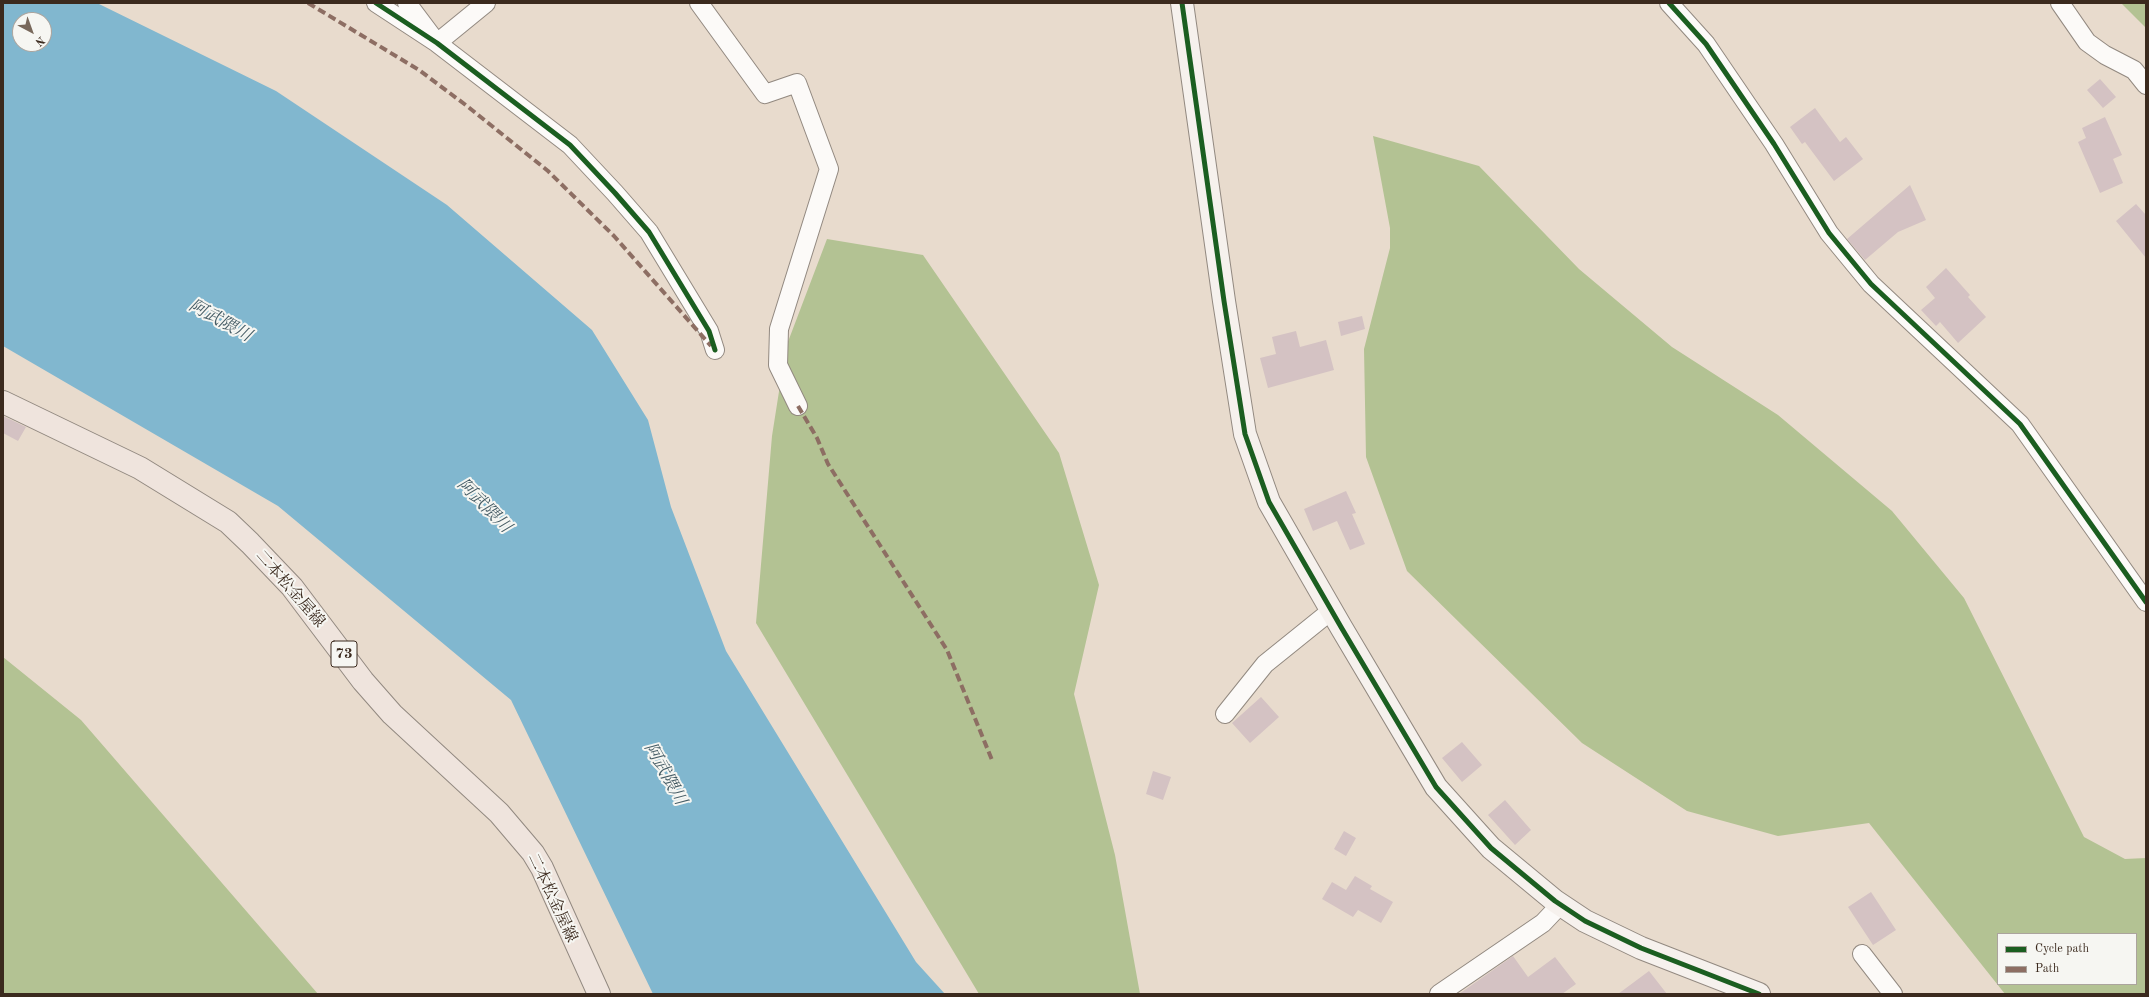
<!DOCTYPE html>
<meta charset="utf-8">
<style>
body{margin:0}
#map{position:relative;width:2149px;height:997px;overflow:hidden;background:#e8dbcd;font-family:"Old Standard TT",serif}
canvas{display:block}
.frame{position:absolute;inset:0;border:4px solid #3b2a1e;pointer-events:none}
.legend{position:absolute;left:1997px;top:933px;width:140px;height:52px;box-sizing:border-box;background:#f6f6f2;border:1px solid #aba49d;margin:0;padding:5px 7px;list-style:none;font-size:12px;color:#3b2a1e}
.legend li{display:flex;align-items:center;gap:8px;height:20px}
.legend b{width:20px;border:1px solid #aba49d}
.north{position:absolute;left:12px;top:12px;width:40px;height:40px;box-sizing:border-box;background:#f6f6f2;border:1px solid #aba49d;border-radius:50%;rotate:139deg;font-size:11px;font-weight:700;line-height:16px;text-align:center;color:#3b2a1e}
.north::after{content:'';display:block;margin:auto;width:14px;height:18px;background:#78685b;clip-path:polygon(50% 0,100% 100%,50% 72%,0 100%)}
</style>
<div id="map">
<canvas width="2149" height="997"></canvas>
<div class="frame"></div>
<ul class="legend">
<li><b style="height:5px;background:#1b5e20"></b>Cycle path</li>
<li><b style="height:5px;background:#8d6e63"></b>Path</li>
</ul>
<div class="north">N</div>
</div>
<script>
const g = document.querySelector('canvas').getContext('2d');
g.lineJoin = 'round';
function paint(path, color) { g.fillStyle = color; g.fill(path, 'evenodd'); }
const toPath = rows => new Path2D(rows.map(r => 'M' + r).join(''));
function strokePath(path, color, width, dash) { g.strokeStyle = color; g.lineWidth = width; g.lineCap = dash ? 'butt' : 'round'; g.setLineDash(dash || []); g.stroke(path); }
function write(font, color, halo, rows, align = 'center') {
  g.font = font + ' "Old Standard TT","Noto Serif JP",serif'; g.lineWidth = 4; g.setLineDash([]); g.textBaseline = 'middle'; g.strokeStyle = halo; g.fillStyle = color; for (const [text, x, y, turn = 0] of rows) {
    g.save(); g.translate(x, y); g.rotate((+turn || 0) * Math.PI / 180); g.textAlign = isNaN(turn) ? turn : align; if (halo) g.strokeText(text, 0, 0); g.fillText(text, 0, 0); g.restore();
  }
}
const forest = toPath([
 [2121,3,2146,3,2146,28],
 [1373,136,1479,166,1579,269,1672,347,1778,415,1892,511,1964,598,2084,837,2125,859,2146,858,2146,994,2005,994,1869,823,1778,836,1687,811,1582,743,1407,571,1366,457,1364,349,1390,248,1390,228],
 [1998,934,2136,934,2136,984,1998,984],
 [827,239,923,255,1059,453,1099,585,1074,694,1115,855,1140,994,979,994,756,623,772,436,786,347],
 [3,657,81,720,318,994,3,994]
]);
const water = toPath([
 [3,3,97,3,276,91,447,205,592,330,648,420,671,507,726,651,916,962,945,994,653,994,511,700,278,506,3,346],
 [20,20,44,20,44,44,20,44]
]);
const building = toPath([
 [2100,79,2116,97,2103,108,2087,90],
 [1815,108,1840,142,1846,137,1863,159,1834,181,1805,142,1802,144,1790,127],
 [2105,117,2122,155,2113,159,2123,183,2100,193,2078,142,2086,138,2082,128],
 [1910,185,1926,220,1898,232,1865,260,1847,239],
 [2136,204,2146,215,2146,258,2116,221],
 [1946,268,1970,295,1968,297,1986,317,1958,343,1940,322,1936,326,1921,310,1935,298,1926,287],
 [1362,316,1365,329,1341,336,1338,322],
 [1296,331,1300,347,1326,340,1334,370,1268,388,1260,358,1276,354,1272,337],
 [3,416,26,427,18,441,3,433],
 [1346,491,1356,513,1352,514,1365,544,1350,550,1337,521,1313,531,1304,509],
 [1261,697,1279,717,1250,743,1232,723],
 [1462,742,1482,765,1462,782,1442,758],
 [1153,771,1171,777,1163,800,1146,794],
 [1505,800,1531,830,1515,845,1488,815],
 [1344,831,1356,838,1346,856,1334,849],
 [1355,876,1372,886,1370,889,1393,902,1381,923,1358,910,1353,917,1322,899,1332,882,1346,890],
 [1871,892,1896,930,1873,945,1848,907],
 [1513,956,1528,977,1555,957,1576,984,1562,994,1459,994],
 [1649,971,1667,994,1618,994]
]);
const street = toPath([
 [376,3,437,43,570,145,615,193,649,232,709,331,715,350],
 [407,3,437,43,486,3],
 [699,3,765,94,797,83,829,169,779,329,778,365,798,406],
 [1669,3,1706,44,1774,144,1829,233,1871,284,2020,424,2146,602],
 [2060,3,2087,42,2105,55,2134,70,2146,85],
 [1225,714,1265,664,1332,610],
 [1862,954,1893,994],
 [1439,994,1543,923,1560,905]
]);
const secondary = toPath([
 [1182,3,1224,301,1245,434,1269,502,1341,627,1436,787,1491,848,1555,901,1585,921,1641,948,1759,994]
]);
const primary = toPath([
 [3,402,140,468,228,522,250,543,292,587,363,681,392,714,499,813,533,853,542,868,599,994]
]);
const quiet = toPath([
 [308,3,419,70,467,106,548,171,614,236,711,346],
 [798,406,817,438,828,464,947,650,992,760]
]);
const cycleway = toPath([
 [376,3,437,43,570,145,615,193,649,232,709,331,715,350],
 [1182,3,1224,301,1245,434,1269,502,1341,627,1436,787,1491,848,1555,901,1585,921,1641,948,1759,994],
 [1669,3,1706,44,1774,144,1829,233,1871,284,2020,424,2146,602]
]);
const shields = [
 [344,654,26]
];
const shieldNames = [
 ["73",344,654]
];
const streetNames = [
 ["二本松金屋線",290,589,49],
 ["二本松金屋線",552,898,65]
];
const waterNames = [
 ["阿武隈川",220,321,29],
 ["阿武隈川",484,506,45],
 ["阿武隈川",665,774,61]
];
paint(forest, '#b3c293');
paint(water, '#81b7cf');
paint(building, '#d4c2c3');
strokePath(street, '#928980', 20);
strokePath(secondary, '#928980', 24);
strokePath(primary, '#928980', 24);
strokePath(street, '#fcfaf8', 18);
strokePath(secondary, '#f6f1ed', 22);
strokePath(primary, '#efe4dd', 22);
strokePath(quiet, '#8d6e63', 4, [8, 4]);
strokePath(cycleway, '#1b5e20', 5);
for (const [x, y, w] of shields) { const box = new Path2D(); box.roundRect(x - w / 2, y - 13, w, 26, 3); g.fillStyle = '#f6f6f2'; g.fill(box); strokePath(box, '#3b2a1e', 1); }
write('bold 15px', '#3b2a1e', null, shieldNames);
write('16px', '#3b2a1e', '#f6f6f2', streetNames);
write('italic 17px', '#455c65', '#f6f6f2', waterNames);
</script>
